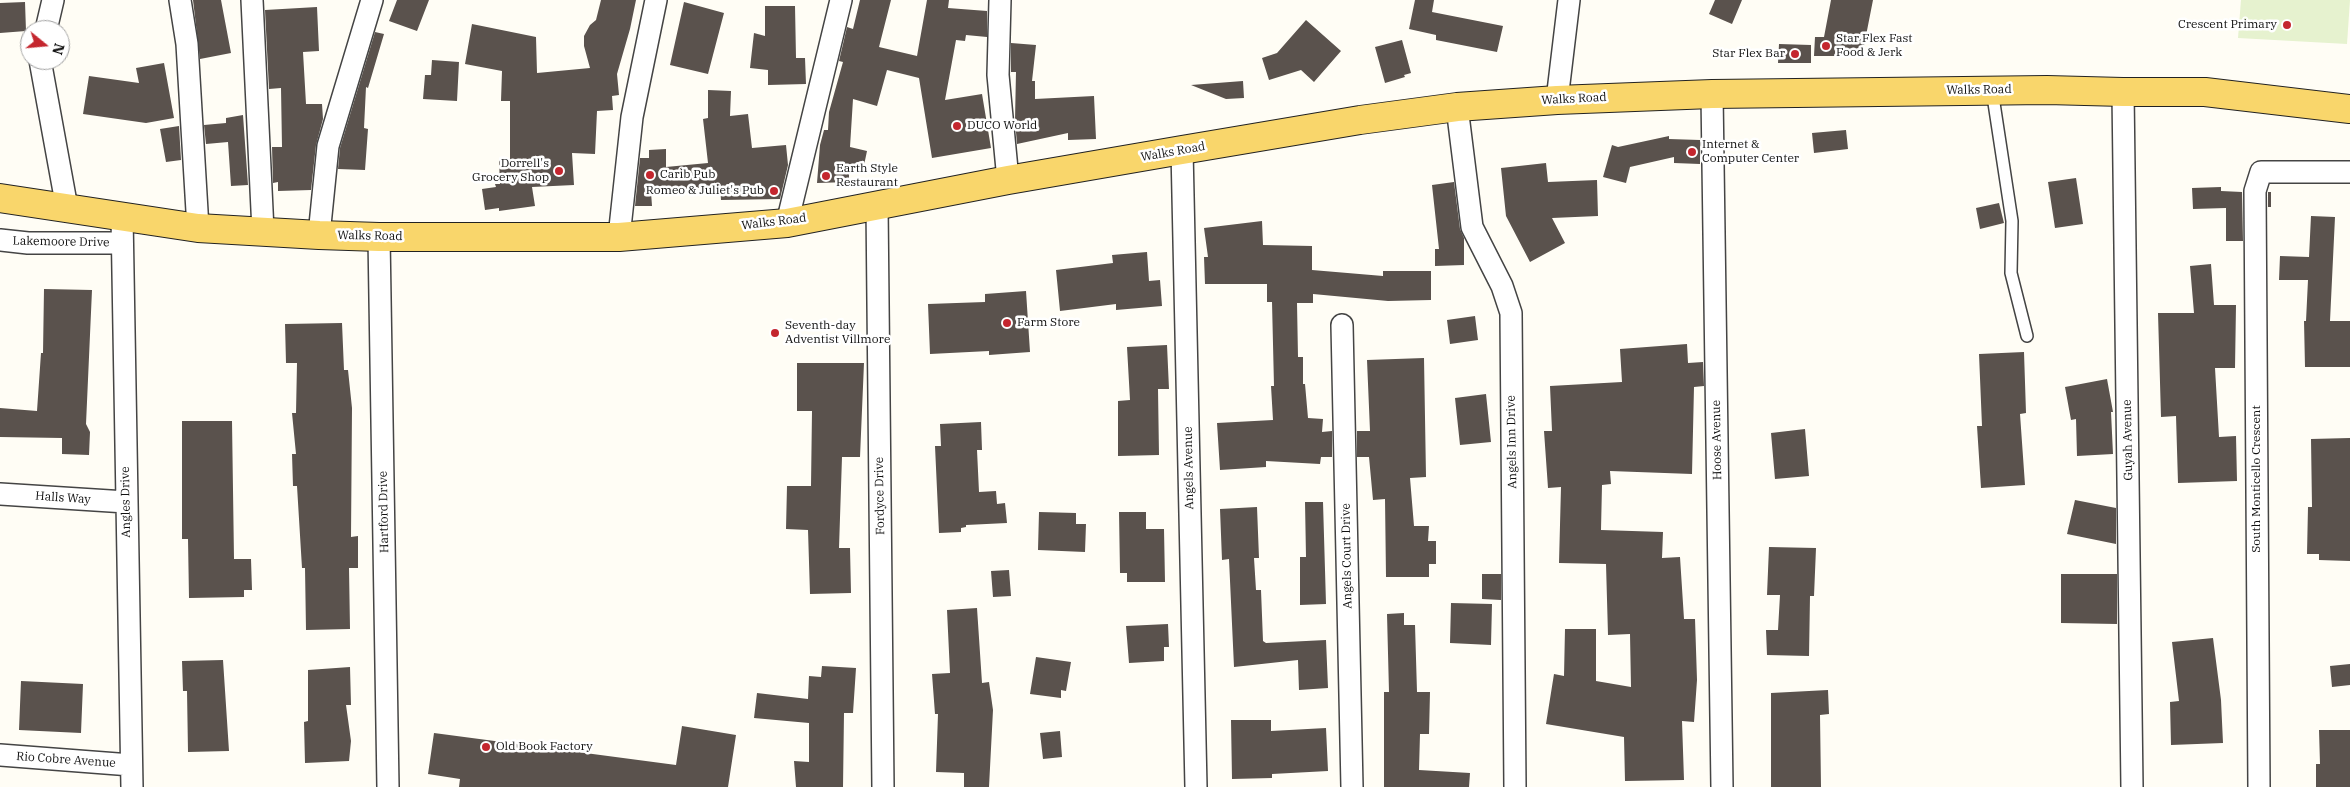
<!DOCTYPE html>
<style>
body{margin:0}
#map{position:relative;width:2350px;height:787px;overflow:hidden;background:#fffdf5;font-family:"IBM Plex Serif",serif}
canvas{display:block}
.north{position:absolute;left:20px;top:20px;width:50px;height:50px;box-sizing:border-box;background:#fff;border:1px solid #a0a0a0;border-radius:50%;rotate:107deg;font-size:14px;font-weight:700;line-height:20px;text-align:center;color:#111}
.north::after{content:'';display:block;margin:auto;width:18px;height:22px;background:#c4262e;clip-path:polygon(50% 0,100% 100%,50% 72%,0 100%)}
</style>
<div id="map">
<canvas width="2350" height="787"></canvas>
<div class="north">N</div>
</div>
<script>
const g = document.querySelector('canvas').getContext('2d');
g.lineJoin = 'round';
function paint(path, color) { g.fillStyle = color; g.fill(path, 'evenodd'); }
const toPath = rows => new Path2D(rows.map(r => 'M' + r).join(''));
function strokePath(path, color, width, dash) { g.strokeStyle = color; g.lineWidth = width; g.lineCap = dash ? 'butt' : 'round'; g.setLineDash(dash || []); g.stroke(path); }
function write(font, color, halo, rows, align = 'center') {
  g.font = font + ' "IBM Plex Serif",serif'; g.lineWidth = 5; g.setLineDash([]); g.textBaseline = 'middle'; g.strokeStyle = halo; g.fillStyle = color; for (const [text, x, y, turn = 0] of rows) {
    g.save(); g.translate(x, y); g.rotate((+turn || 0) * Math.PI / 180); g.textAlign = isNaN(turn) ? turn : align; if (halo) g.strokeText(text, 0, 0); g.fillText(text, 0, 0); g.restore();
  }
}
const pitch = toPath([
 [2241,0,2350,0,2347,44,2238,38]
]);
const building = toPath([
 [193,0,221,0,231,53,200,59],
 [397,0,429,0,417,31,389,21],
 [601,0,636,0,630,29,617,74,619,95,612,96,613,110,597,111,595,154,572,153,574,185,532,187,535,206,499,211,499,208,485,210,482,189,496,187,495,184,500,184,499,160,510,159,510,101,501,101,502,71,465,64,472,24,536,37,537,73,590,68,584,46,584,36,590,25,596,20],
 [860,0,891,0,879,47,917,56,927,0,949,0,948,8,987,11,987,37,966,35,965,41,956,40,945,100,982,94,991,148,932,158,919,78,887,70,877,106,853,99,850,147,867,151,863,170,849,168,849,182,817,183,820,145,824,130,828,130,829,112,843,62,839,61,847,27,853,29],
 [1415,0,1434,0,1432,12,1503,26,1497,52,1436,40,1436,35,1409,29],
 [1715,0,1742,0,1732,24,1709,14],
 [1831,0,1873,0,1862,56,1814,56,1815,37,1824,37],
 [25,2,26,31,0,33,0,3],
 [684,2,724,13,708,74,670,65],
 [765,6,795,6,796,58,805,58,806,84,768,85,768,70,750,68,754,33,765,36],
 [317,7,319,51,303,52,306,104,322,104,323,119,316,145,311,190,278,191,278,182,273,183,272,147,282,147,281,88,269,89,265,10],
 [1306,20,1341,51,1314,82,1301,70,1269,80,1262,58,1277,53],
 [375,32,384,34,368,88,366,87,364,128,368,129,365,170,338,169,340,148],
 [1402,40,1411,73,1404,75,1405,77,1385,83,1375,47],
 [1011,43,1036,45,1032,81,1035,81,1035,99,1094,96,1096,139,1068,140,1068,133,1017,144,1015,120,1016,72,1011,72],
 [1779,44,1811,45,1811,63,1778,63],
 [432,60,459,62,457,101,423,99,425,75,431,75],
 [164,63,174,118,146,123,83,114,89,76,139,83,136,68],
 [1243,81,1244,98,1226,99,1191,85],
 [708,90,731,91,730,116,748,114,752,148,786,145,788,165,780,199,721,200,720,186,651,192,652,206,635,206,640,158,649,158,649,150,666,149,666,167,708,163,703,119,708,118],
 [243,115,248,185,231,186,228,142,206,144,204,125,226,123,226,118],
 [179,126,181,160,166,162,160,129],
 [1846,130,1848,149,1814,153,1812,133],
 [1669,136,1669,139,1700,140,1700,164,1674,163,1674,157,1630,167,1626,183,1603,177,1612,145,1618,147],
 [1546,163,1548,182,1597,180,1598,216,1552,218,1565,243,1530,262,1506,216,1501,168],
 [2076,178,2083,224,2055,228,2048,182],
 [1454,182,1460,229,1464,238,1464,265,1435,266,1435,249,1439,249,1432,185],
 [2221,187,2221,191,2242,192,2243,241,2226,241,2226,208,2193,209,2192,188],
 [2268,192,2271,192,2271,207,2268,207],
 [1999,203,2004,223,1980,229,1976,208],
 [2311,216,2335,217,2330,321,2350,321,2350,367,2305,367,2304,321,2306,321,2308,280,2279,280,2280,256,2309,257],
 [1262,221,1263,245,1312,246,1312,270,1383,276,1383,271,1431,271,1431,300,1388,301,1313,294,1313,303,1297,303,1298,357,1303,357,1303,384,1305,384,1308,418,1323,419,1322,432,1332,431,1332,457,1321,457,1320,464,1266,461,1266,467,1220,470,1217,423,1273,420,1271,386,1274,386,1272,302,1267,302,1267,284,1205,284,1204,257,1208,257,1204,228],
 [1147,252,1149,281,1160,280,1162,306,1116,310,1116,304,1060,311,1056,270,1113,263,1112,255],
 [2211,264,2214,305,2236,305,2235,368,2215,368,2219,437,2236,436,2237,481,2178,483,2176,416,2161,417,2158,313,2194,313,2190,266],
 [44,289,92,290,86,424,90,432,89,455,62,454,62,438,0,437,0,408,37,411,41,353,43,353],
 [1026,291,1030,352,989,355,989,351,930,354,928,304,985,302,985,294],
 [1475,316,1478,340,1450,344,1447,320],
 [342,323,344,370,348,370,352,408,351,537,358,536,358,568,349,568,350,629,306,630,305,568,302,568,297,486,293,486,292,454,296,454,292,413,296,413,297,363,286,363,285,324],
 [1687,344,1688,363,1703,362,1704,386,1694,387,1692,474,1610,471,1611,484,1602,485,1601,530,1663,532,1662,558,1680,557,1684,619,1695,619,1697,680,1694,722,1682,721,1684,780,1625,781,1624,737,1546,724,1554,674,1564,676,1565,629,1596,629,1596,681,1631,687,1630,634,1608,635,1606,564,1559,563,1561,487,1548,488,1544,431,1552,431,1550,386,1622,382,1620,349],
 [1167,345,1169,389,1158,389,1159,455,1118,456,1118,401,1130,400,1127,347],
 [2024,352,2026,413,2020,414,2025,485,1981,488,1977,426,1982,426,1979,354],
 [1424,358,1426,477,1410,478,1414,526,1429,526,1428,541,1436,541,1436,564,1429,564,1429,577,1386,577,1385,499,1373,500,1369,457,1357,457,1357,431,1370,431,1367,360],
 [797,363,864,363,860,457,842,457,839,548,850,548,851,593,810,594,808,530,786,529,787,486,811,486,812,411,797,411],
 [2107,379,2113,412,2111,412,2113,454,2077,456,2076,419,2071,420,2065,387],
 [1486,394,1491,442,1460,445,1455,398],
 [182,421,232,421,234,559,251,559,252,590,244,590,244,597,189,598,188,539,182,539],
 [981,422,982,450,977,450,979,492,996,491,997,504,1005,503,1007,523,966,525,966,527,961,528,961,532,939,533,935,446,941,446,940,424],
 [1805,429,1809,476,1775,479,1771,433],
 [2350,438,2350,561,2319,560,2319,554,2307,554,2308,507,2312,507,2311,439],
 [2075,500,2116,508,2116,544,2067,534],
 [1305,502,1323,502,1326,604,1300,605,1300,557,1306,557],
 [1257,507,1259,558,1254,558,1256,590,1261,590,1263,641,1266,643,1326,640,1328,688,1299,690,1298,660,1234,667,1229,559,1222,560,1220,509],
 [1039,512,1076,513,1076,524,1086,524,1085,552,1038,550],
 [1119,512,1146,512,1146,529,1164,529,1165,582,1127,582,1127,573,1120,573],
 [1769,547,1816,548,1814,596,1810,596,1809,656,1767,655,1766,630,1778,630,1780,595,1767,595],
 [1009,570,1011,596,993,597,991,571],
 [1482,574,1501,574,1501,600,1482,599],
 [2061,574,2117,574,2117,624,2061,623],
 [1451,603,1492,604,1491,645,1450,643],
 [977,608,982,683,989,682,993,710,989,787,964,787,964,773,936,772,938,714,935,714,932,674,950,673,947,610],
 [1404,613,1404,625,1415,625,1417,692,1430,692,1429,734,1420,734,1419,770,1470,773,1469,787,1384,787,1384,692,1389,692,1387,614],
 [1168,624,1169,647,1164,647,1164,661,1129,663,1126,626],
 [2213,638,2221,700,2223,743,2171,745,2170,702,2179,701,2172,642],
 [1036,657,1071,662,1066,691,1061,690,1061,698,1030,694],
 [223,660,229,751,188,752,187,691,183,691,182,661],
 [2350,664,2350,685,2332,687,2330,666],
 [822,666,856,668,853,713,844,713,843,787,796,787,794,761,809,762,809,723,754,718,757,693,808,699,809,676,821,677],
 [350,667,351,705,346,705,351,741,349,761,305,763,304,722,308,721,308,670],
 [21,681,83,684,81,733,19,730],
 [1828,690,1829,714,1820,715,1821,787,1771,787,1771,693],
 [1231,720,1271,720,1271,731,1326,728,1328,771,1272,774,1272,778,1232,779],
 [682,726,736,735,728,787,459,787,460,779,428,774,434,733,676,765],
 [2319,730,2350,730,2350,787,2316,787,2316,764,2320,764],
 [1060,731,1062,757,1043,759,1040,733]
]);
const service = toPath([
 [1992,90,2012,221,2011,273,2027,336]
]);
const minor = toPath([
 [180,0,187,44,198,228],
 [252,0,263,231],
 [1000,0,998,75,1008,180],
 [46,30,53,0],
 [40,60,67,208],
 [2123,92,2132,787],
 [1712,94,1722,787],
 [1557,100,1569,0],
 [1457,107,1472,227,1502,286,1511,313,1515,787],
 [1182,150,1196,787],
 [877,205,883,787],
 [122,216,132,787],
 [787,223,841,0],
 [319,235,328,146,372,0],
 [379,237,388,787],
 [619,237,632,117,656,0],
 [0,240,28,243,122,243],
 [1342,325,1352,787],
 [0,494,126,502],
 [0,755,131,765],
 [2259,787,2255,191,2261,172,2350,172]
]);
const primary = toPath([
 [0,198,198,228,319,235,379,237,619,237,787,223,1008,180,1182,150,1360,120,1457,107,1557,100,1712,94,2047,90,2123,92,2205,92,2350,109]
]);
const markers = [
 [2287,25,5,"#c4262e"],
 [1826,46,5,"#c4262e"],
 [1795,54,5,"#c4262e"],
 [957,126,5,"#c4262e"],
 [1692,152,5,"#c4262e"],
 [559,171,5,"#c4262e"],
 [650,175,5,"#c4262e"],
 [826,176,5,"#c4262e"],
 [774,191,5,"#c4262e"],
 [1007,323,5,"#c4262e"],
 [775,333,5,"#c4262e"],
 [486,747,5,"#c4262e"]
];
const poiNames = [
 ["Crescent Primary",2277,25,"right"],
 ["Star Flex Fast",1836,39],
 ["Food & Jerk",1836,53],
 ["Star Flex Bar",1785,54,"right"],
 ["DUCO World",967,126],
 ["Internet &",1702,145],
 ["Computer Center",1702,159],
 ["Dorrell's",549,164,"right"],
 ["Grocery Shop",549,178,"right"],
 ["Earth Style",836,169],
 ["Restaurant",836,183],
 ["Carib Pub",660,175],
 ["Romeo & Juliet's Pub",764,191,"right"],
 ["Farm Store",1017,323],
 ["Seventh-day",785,326],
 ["Adventist Villmore",785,340],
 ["Old Book Factory",496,747]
];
const streetNames = [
 ["Walks Road",1979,90,-1],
 ["Walks Road",1574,99,-3],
 ["Walks Road",1173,152,-10],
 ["Walks Road",774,222,-7],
 ["Walks Road",370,236,1],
 ["Lakemoore Drive",61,242,1],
 ["Hoose Avenue",1717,440,-91],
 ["Guyah Avenue",2128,440,-91],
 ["Angels Inn Drive",1512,442,-91],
 ["Angels Avenue",1189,468,-91],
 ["South Monticello Crescent",2257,479,-90],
 ["Fordyce Drive",880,496,-91],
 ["Halls Way",63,498,4],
 ["Angles Drive",126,502,-91],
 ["Hartford Drive",384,512,-91],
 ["Angels Court Drive",1347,556,-91],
 ["Rio Cobre Avenue",66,760,4]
];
paint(pitch, '#e6f2cf');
paint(building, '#5a524d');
strokePath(service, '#444', 14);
strokePath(minor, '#444', 24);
strokePath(primary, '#222', 30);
strokePath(service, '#fff', 11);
strokePath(minor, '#fff', 21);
strokePath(primary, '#f9d66b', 28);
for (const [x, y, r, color] of markers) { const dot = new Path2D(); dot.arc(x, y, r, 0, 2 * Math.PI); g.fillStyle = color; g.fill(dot); strokePath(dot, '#fff', 2); }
write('12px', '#111', '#fff', poiNames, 'left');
write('12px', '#111', '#fff', streetNames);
</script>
